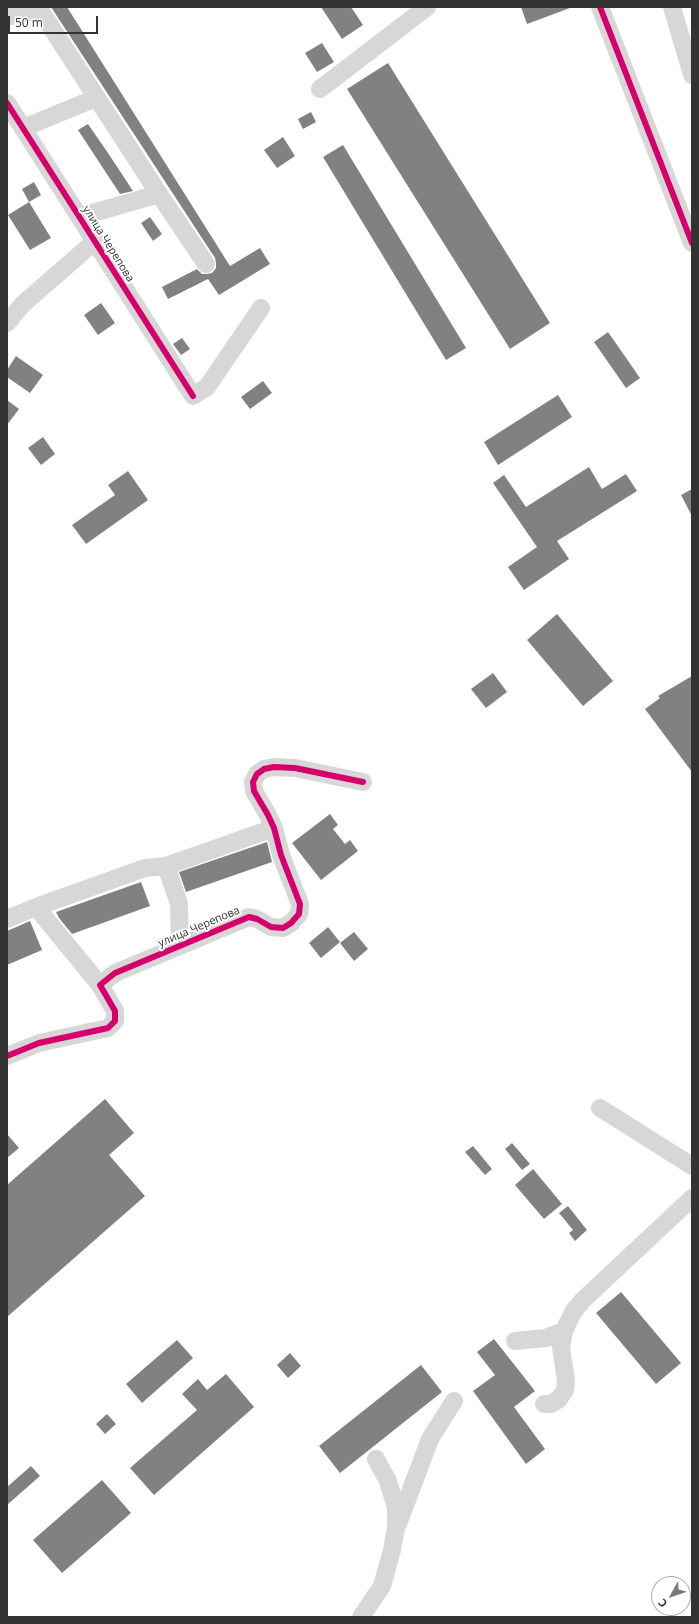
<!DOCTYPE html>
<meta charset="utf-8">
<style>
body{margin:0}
#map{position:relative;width:699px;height:1624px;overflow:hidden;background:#fff;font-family:"Open Sans",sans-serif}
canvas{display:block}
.frame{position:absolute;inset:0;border:8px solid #333;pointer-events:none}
.north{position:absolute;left:651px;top:1576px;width:40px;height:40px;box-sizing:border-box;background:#fff;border:1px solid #adadad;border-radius:50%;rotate:230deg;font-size:11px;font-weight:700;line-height:16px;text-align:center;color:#333}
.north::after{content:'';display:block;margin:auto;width:14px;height:18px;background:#7a7a7a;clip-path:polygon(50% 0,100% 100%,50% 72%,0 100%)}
.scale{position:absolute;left:8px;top:16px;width:90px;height:18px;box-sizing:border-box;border:2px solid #333;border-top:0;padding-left:5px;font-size:12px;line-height:14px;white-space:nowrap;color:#333;-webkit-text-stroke:3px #fff;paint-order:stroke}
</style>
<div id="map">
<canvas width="699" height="1624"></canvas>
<div class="frame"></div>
<div class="north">С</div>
<div class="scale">50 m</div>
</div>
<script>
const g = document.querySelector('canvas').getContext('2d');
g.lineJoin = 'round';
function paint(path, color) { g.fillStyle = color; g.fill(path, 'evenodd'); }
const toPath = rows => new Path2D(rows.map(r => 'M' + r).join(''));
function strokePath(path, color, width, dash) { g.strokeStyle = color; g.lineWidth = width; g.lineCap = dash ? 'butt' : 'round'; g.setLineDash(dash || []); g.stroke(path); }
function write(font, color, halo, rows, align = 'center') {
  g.font = font + ' "Open Sans",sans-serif'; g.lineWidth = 4; g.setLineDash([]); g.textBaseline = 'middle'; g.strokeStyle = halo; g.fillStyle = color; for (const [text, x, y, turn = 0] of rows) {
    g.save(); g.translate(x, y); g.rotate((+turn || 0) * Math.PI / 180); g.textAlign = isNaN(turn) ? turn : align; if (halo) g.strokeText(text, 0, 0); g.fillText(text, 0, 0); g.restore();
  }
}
const building = toPath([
 [51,7,67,7,230,266,260,248,270,264,219,295,208,279,168,299,162,287,197,269,202,274,207,274,212,273,216,268,216,263,215,258],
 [321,7,351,7,363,25,342,39],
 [521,7,570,7,570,8,527,24],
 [322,43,334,62,317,72,305,53],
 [388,63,550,323,510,349,347,89],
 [311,112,316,122,303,129,298,119],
 [88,124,110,156,133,191,120,194,78,130],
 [283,137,295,156,277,168,264,150],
 [343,145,466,348,446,360,323,157],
 [34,182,41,195,29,202,22,189],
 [29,202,51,238,30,250,8,215],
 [150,217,162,234,153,241,141,223],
 [101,303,115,323,98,335,84,315],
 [608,332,640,378,626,388,594,342],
 [182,338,190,349,181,355,173,344],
 [16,356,43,375,30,393,7,377,7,370],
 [263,381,272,393,250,409,241,397],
 [558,395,572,417,498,465,484,442],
 [7,400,19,409,7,425],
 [43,437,55,454,41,465,28,448],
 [589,467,602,489,626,474,637,491,557,541,569,559,524,590,508,567,537,547,493,483,504,475,526,507],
 [128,471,148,500,86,544,72,525,115,495,108,485],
 [692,489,692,516,681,495],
 [557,614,613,681,583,706,527,640],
 [493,673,507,692,486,708,471,689],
 [692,676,692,772,645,709,660,698,658,696],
 [330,814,338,825,333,829,345,844,350,840,358,851,321,880,292,843],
 [267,842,272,862,186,892,179,872],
 [141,882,150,906,72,934,59,918,56,912],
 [30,921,42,950,7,965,7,931],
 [328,927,340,942,321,958,309,943],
 [354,932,368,949,354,961,340,943],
 [105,1099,134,1133,109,1155,145,1196,7,1317,7,1185],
 [7,1134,19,1148,7,1158],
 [512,1143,530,1164,522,1170,505,1149],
 [473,1146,492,1169,485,1175,465,1152],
 [533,1169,562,1204,544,1219,515,1185],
 [568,1206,587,1230,575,1241,569,1233,573,1230,559,1213],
 [621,1292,681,1363,656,1384,596,1313],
 [494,1339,535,1391,514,1407,545,1449,526,1464,473,1391,495,1375,477,1352],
 [177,1340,193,1358,142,1403,126,1384],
 [290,1353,301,1366,288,1378,277,1365],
 [421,1365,442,1392,340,1473,319,1446],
 [226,1374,254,1407,154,1495,130,1468,197,1410,182,1394,198,1379,207,1390],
 [107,1414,116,1424,105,1434,96,1424],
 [31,1466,40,1476,7,1505,7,1487],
 [102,1480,131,1513,62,1573,33,1540]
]);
const minor = toPath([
 [38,7,159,194,206,264],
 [600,7,692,243],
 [672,7,692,75],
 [7,17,40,10],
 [320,89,427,7],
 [7,103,193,396,207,387,261,308],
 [23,128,96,98],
 [79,217,159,194],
 [7,323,23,304,94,242],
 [36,907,145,868,166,866],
 [7,919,36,907,100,985],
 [180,945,179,904,166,866,274,828],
 [7,1056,39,1043,108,1028,115,1021,115,1011,100,985,115,973,249,917,257,919,271,927,283,928,291,923,299,914,300,904,281,855,274,828,268,815,254,791,253,782,257,774,264,769,274,767,295,768,363,782],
 [600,1108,692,1166],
 [515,1341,546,1338,564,1331],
 [544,1404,551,1404,559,1399,565,1390,566,1381,561,1347,564,1331,573,1312,583,1300,692,1198],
 [398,1524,430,1439,454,1401],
 [361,1617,382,1586,392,1550,396,1527,396,1508,388,1481,376,1459]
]);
const cycleway = toPath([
 [600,7,692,243],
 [7,103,193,396],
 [7,1056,39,1043,108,1028,115,1021,115,1011,100,985,115,973,249,917,257,919,271,927,283,928,291,923,299,914,300,904,281,855,274,828,268,815,254,791,253,782,257,774,264,769,274,767,295,768,363,782]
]);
const streetNames = [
 ["улица Черепова",108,244,58],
 ["улица Черепова",199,927,-23]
];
paint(building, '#818181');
strokePath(minor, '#d7d7d7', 18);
strokePath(cycleway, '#d6006c', 6);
write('11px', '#333', '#fff', streetNames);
</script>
